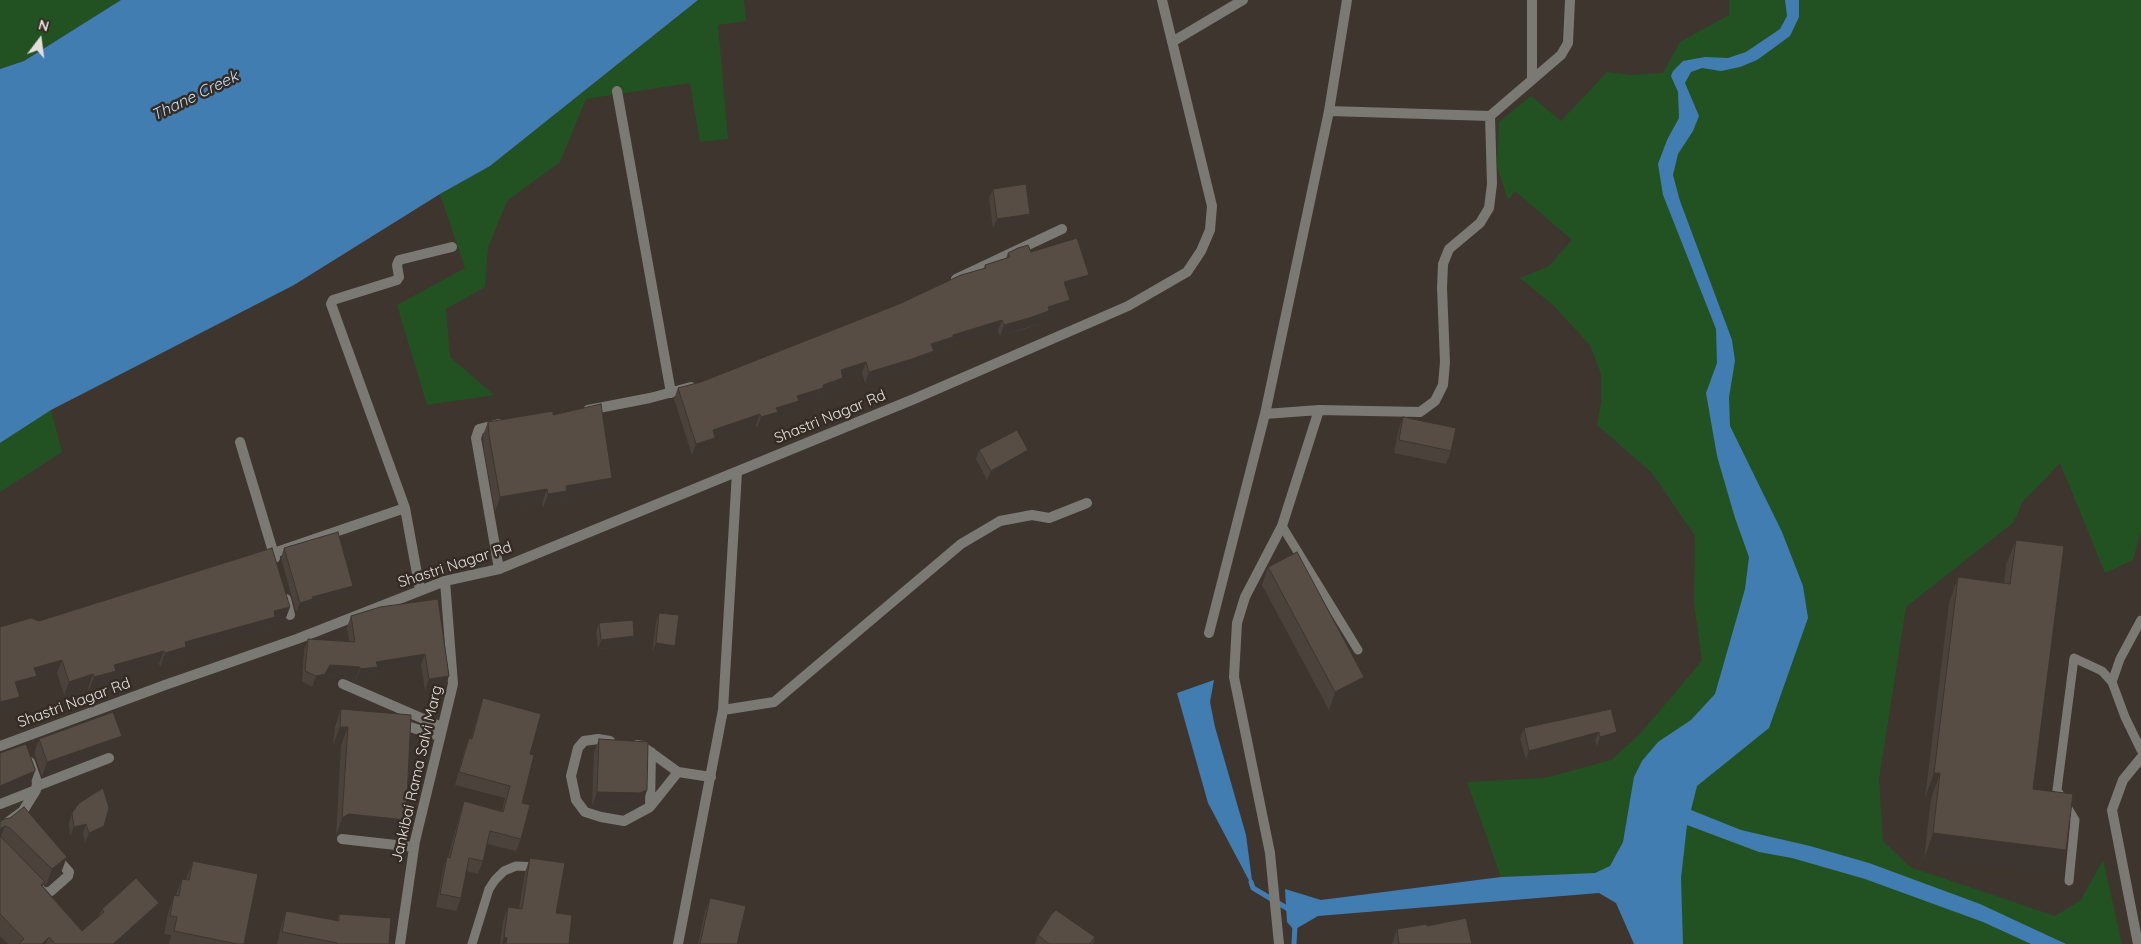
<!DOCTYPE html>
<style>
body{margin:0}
#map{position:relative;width:2141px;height:944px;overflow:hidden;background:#3e352e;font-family:Quicksand,sans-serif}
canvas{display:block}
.north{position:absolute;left:15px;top:15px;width:50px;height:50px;-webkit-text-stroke:4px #342b24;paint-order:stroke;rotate:15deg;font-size:14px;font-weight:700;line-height:20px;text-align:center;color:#e5dfdb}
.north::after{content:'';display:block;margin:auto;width:18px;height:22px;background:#e5dfdb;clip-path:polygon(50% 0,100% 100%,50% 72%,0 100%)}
</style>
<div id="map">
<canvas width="2141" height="944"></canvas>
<div class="north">N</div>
</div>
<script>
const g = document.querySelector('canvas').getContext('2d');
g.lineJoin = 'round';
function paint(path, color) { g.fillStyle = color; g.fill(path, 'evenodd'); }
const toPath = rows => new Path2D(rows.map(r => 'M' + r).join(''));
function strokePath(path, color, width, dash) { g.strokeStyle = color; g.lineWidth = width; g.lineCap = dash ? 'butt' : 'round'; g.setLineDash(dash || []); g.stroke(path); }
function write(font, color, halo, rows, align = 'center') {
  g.font = font + ' Quicksand,sans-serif'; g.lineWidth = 5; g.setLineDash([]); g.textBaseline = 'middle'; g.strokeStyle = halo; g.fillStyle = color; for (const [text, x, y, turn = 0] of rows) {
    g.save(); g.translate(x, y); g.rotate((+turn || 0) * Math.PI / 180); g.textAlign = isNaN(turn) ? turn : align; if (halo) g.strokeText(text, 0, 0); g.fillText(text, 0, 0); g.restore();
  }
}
const green = toPath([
 [0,0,121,0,24,61,0,69],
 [698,0,744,0,746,21,718,25,728,139,700,142,690,83,586,99,560,162,507,201,488,248,485,287,446,309,450,357,494,395,427,405,397,305,465,268,440,194,490,166],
 [1729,0,2141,0,2141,531,2133,560,2105,573,2060,463,2022,503,2014,522,1906,607,1879,779,1883,841,1910,867,2055,916,2081,900,2103,860,2122,944,1683,944,1681,937,1631,936,1616,903,1599,893,1595,873,1501,877,1467,782,1545,778,1611,760,1639,735,1702,661,1694,603,1695,536,1652,473,1597,425,1601,402,1601,374,1590,345,1553,305,1520,278,1549,266,1572,240,1515,191,1508,200,1497,166,1499,122,1531,96,1561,121,1607,72,1631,75,1663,73,1680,42,1729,15],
 [51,410,62,452,0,492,0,443]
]);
const water = toPath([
 [121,0,698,0,490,166,440,194,294,285,51,410,0,443,0,69,24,61],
 [1785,0,1799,0,1799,17,1790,36,1757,60,1740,67,1721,71,1702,68,1691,72,1685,83,1699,116,1693,131,1678,154,1673,175,1680,201,1732,340,1735,361,1729,397,1730,426,1782,532,1803,586,1808,618,1769,728,1697,786,1691,810,1741,830,1810,846,1869,863,1980,904,2066,944,2031,944,1983,922,1865,879,1792,858,1759,852,1687,825,1681,878,1683,944,1634,944,1616,903,1599,893,1318,916,1294,930,1287,922,1285,889,1321,900,1501,877,1595,873,1610,866,1623,842,1634,777,1642,761,1658,742,1691,720,1715,694,1745,589,1749,557,1735,518,1717,456,1706,393,1717,363,1716,329,1663,195,1658,164,1667,140,1679,118,1678,92,1671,76,1673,71,1683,61,1705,57,1728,58,1746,52,1780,29,1787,16],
 [1214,680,1210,702,1215,727,1246,835,1253,888,1208,803,1177,693]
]);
const stream = toPath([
 [1251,882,1253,888,1290,910],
 [1294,944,1295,925]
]);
const service = toPath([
 [1282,526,1358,650],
 [2112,682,2120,659,2141,620],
 [2069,881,2075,820,2057,790,2074,658,2102,671,2112,682,2125,717,2141,750],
 [472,944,489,889,495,880,504,871,516,866,539,867]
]);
const minor = toPath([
 [1172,42,1243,0],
 [1532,80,1532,0],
 [617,91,671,393],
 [1329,111,1490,116],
 [956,279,1062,229],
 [588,410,650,398,691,387],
 [1319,410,1265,414,1329,111,1347,0],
 [240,442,275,558],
 [262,557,405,508],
 [499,569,476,438,479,429,499,424],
 [420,590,405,508,331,304,333,300,397,280,399,277,397,265,399,260,452,247],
 [286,599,290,615],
 [1209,633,1265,414],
 [343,684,442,727],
 [723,710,774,702,961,544,1000,521,1032,515,1049,518,1087,503],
 [399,726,410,727,439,736],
 [610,741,598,739,584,741,578,748,571,776,576,800,585,812,601,817,624,821,650,807,678,772,711,777],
 [637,745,642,746,678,772],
 [0,746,165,685,297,639,445,581,499,569,914,399,1128,306,1187,272,1201,251,1210,230,1212,206,1162,0],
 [37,786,109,758],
 [0,804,36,790,37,782,30,762],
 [650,807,651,752],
 [0,828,23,811,36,790],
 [342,839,414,847],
 [38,887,44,893,51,891,68,876,69,872,55,856],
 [400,944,415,841,453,684,445,581],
 [678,944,723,710,737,472],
 [1279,944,1270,853,1234,677,1237,623,1245,597,1282,526,1319,410,1420,412,1435,401,1443,385,1445,362,1442,288,1443,264,1449,249,1480,223,1489,208,1492,184,1490,116,1561,55,1568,43,1570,0]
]);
const tertiary = toPath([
 [2138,944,2112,810,2123,780,2141,758]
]);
const wall = toPath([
 [993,189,1030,214,1027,224,993,228,989,198],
 [1031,252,1085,286,1067,291,1066,311,1047,317,1045,322,1025,329,1000,336,998,331,950,345,949,348,933,353,930,362,908,370,865,383,862,373,843,379,839,389,821,395,819,399,798,405,795,412,775,418,774,423,757,428,756,425,715,439,711,449,692,455,674,399,678,388,701,382,899,304,984,268,985,265,1006,258,1008,253],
 [553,415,607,492,564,499,562,505,543,508,542,503,495,511,484,450,483,435,488,422],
 [1403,417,1451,451,1446,464,1394,453,1398,431],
 [979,450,1025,460,987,480,976,459],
 [2016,540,2033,789,2066,850,2057,875,1924,859,1931,799,1925,798,1949,603,1958,577,2004,583,2006,565],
 [284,548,353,586,350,595,311,606,310,609,296,612,281,558],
 [1268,567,1364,677,1357,695,1329,710,1262,585],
 [438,599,445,687,425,690,421,665,376,672,374,678,356,680,356,678,326,676,321,685,312,687,302,681,304,650,308,639,349,641,347,627,351,616],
 [290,607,285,620,273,624,271,630,184,655,181,661,160,667,159,664,114,677,111,684,89,690,88,688,64,695,57,673,36,679,32,690,19,693,15,710,0,714,39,621],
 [659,613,672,655,652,652,656,622],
 [599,623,634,636,631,646,598,649,596,633],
 [483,698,530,754,522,803,521,839,516,851,487,844,483,861,478,874,466,871,461,898,456,911,436,907,443,870,447,857,448,857,460,814,464,801,502,811,505,798,455,785,464,751,469,738,471,738,479,711],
 [341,709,399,838,343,832,336,836,341,745,333,745,335,727],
 [1611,709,1614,741,1597,746,1595,741,1526,760,1520,738,1524,728],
 [122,736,116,749,42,776,34,753,39,739],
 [599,739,647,790,642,804,635,807,592,806,594,753],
 [72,813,104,826,100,835,85,842,83,833,70,836,69,823],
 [10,818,61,873,46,885,44,883,43,886,82,931,99,916,102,909,159,903,153,919,125,944,8,944,0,936,0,822],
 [530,858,556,913,569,944,500,944,503,921,508,907,519,909,525,872],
 [193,861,244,944,169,944,171,935,164,934,168,913,174,895,176,895,182,879,186,879],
 [710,898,737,944,698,944,705,912],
 [286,911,337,921,339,914,389,944,277,944,282,923],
 [1427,926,1472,944,1392,944,1397,929],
 [1038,935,1095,937,1093,944,1035,944]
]);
const shadedWall = toPath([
 [1030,214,1027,224,993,228,997,219],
 [1089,275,1085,286,1060,293,1064,282],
 [1070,300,1066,311,1047,317,1045,322,1000,336,1004,325,1048,307],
 [1002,320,998,331,950,345,949,348,933,353,930,362,908,370,865,383,869,372,953,335],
 [866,362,862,373,843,379,839,389,821,395,819,399,798,405,795,412,775,418,774,423,757,428,761,417,797,396,823,385,841,370],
 [760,414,756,425,715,439,711,449,692,455,696,444,713,430],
 [1028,450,1025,460,987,480,991,471],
 [612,478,607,492,564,499,562,505,543,508,548,494,566,486],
 [547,489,542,503,495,511,500,497],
 [353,586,350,595,311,606,310,609,296,612,300,603,312,597],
 [290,607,285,620,273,624,271,630,184,655,181,661,160,667,165,653,185,642,274,611],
 [634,636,631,646,598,649,601,640],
 [656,643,675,646,672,655,652,652],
 [164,651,159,664,114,677,111,684,89,690,94,677,114,665],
 [425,654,421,665,376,672,374,678,356,680,360,669,376,662],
 [62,660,57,673,36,679,32,690,11,695,15,682,34,668],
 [330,665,360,667,356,678,326,676,321,685,312,687,316,676],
 [93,674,88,688,64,695,69,682],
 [449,676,445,687,425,690,429,679],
 [1364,677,1357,695,1329,710,1335,692],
 [20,697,15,710,0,714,0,702],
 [340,727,348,727,341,745,333,745],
 [1599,732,1595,741,1526,760,1529,751],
 [1617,732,1614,741,1597,746,1600,737],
 [122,736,116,749,42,776,47,762],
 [35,771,30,785,0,798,0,786],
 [1934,773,1940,773,1931,799,1925,798],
 [647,790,642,804,635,807,592,806,597,792],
 [349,814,406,820,399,838,343,832,336,836,342,818],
 [86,824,83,833,70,836,74,827],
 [5,826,0,839,0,832,1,828],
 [104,826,100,835,85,842,89,833],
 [1933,833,2066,850,2057,875,1924,859],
 [67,857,61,873,46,885,52,869],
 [159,903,153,919,125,944,113,944],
 [49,937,46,944,42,944],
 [504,937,507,938,505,944,502,944]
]);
const building = toPath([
 [1026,184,1030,214,997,219,993,189,1026,184],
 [1077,238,1089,275,1064,282,1070,300,1048,307,1049,311,1029,318,1004,325,1002,320,953,335,953,337,931,344,934,351,912,359,869,372,866,362,841,370,843,378,823,385,823,388,797,396,799,401,776,408,778,412,761,417,760,414,713,430,715,438,696,444,678,388,701,382,899,304,961,275,986,268,985,265,1010,257,1008,253,1018,248,1028,245,1031,252,1077,238],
 [601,404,612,478,566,486,567,491,548,494,547,489,500,497,489,436,488,422,553,411,553,415,601,404],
 [1403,417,1456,428,1451,451,1399,440,1403,417],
 [1017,430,1028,450,991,471,979,450,1017,430],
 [338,532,353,586,312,597,313,599,300,603,284,548,338,532],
 [2016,540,2064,546,2033,789,2073,794,2066,850,1933,833,1940,773,1934,773,1958,577,2010,584,2016,540],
 [272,548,290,607,274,611,275,617,185,642,186,647,165,653,164,651,114,665,116,671,94,677,93,674,69,682,62,660,34,668,37,676,15,682,20,697,0,702,0,627,31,618,39,621,272,548],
 [1297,552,1364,677,1335,692,1268,567,1297,552],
 [438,599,449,676,429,679,425,654,376,662,378,667,360,669,360,667,330,665,325,674,316,676,305,671,308,639,355,642,351,616,380,607,438,599],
 [659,613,679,615,675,646,656,643,659,613],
 [633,620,634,636,601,640,599,623,633,620],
 [483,698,541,714,530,754,534,755,522,803,530,805,521,839,490,831,483,861,469,858,461,898,440,894,447,857,450,858,464,801,503,812,510,786,459,772,469,738,472,739,483,698],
 [341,709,411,715,406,820,349,814,342,818,348,727,340,727,341,709],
 [1611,709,1617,732,1600,737,1599,732,1529,751,1524,728,1611,709],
 [113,712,122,736,47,762,39,739,113,712],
 [599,739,648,742,647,790,640,793,597,792,599,739],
 [26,744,35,769,35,771,0,786,0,753,26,744],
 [103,788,109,808,104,826,89,833,86,824,74,827,72,813,79,803,103,788],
 [24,807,67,857,52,869,10,828,5,826,1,828,0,833,0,822,4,819,10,818,24,807],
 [0,836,45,882,41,885,82,931,104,912,102,909,136,878,159,903,113,944,55,944,49,937,42,944,19,944,24,939,0,914,0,836],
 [530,858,565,863,556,913,572,915,569,944,506,944,507,938,504,937,508,907,522,909,530,858],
 [193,861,258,874,244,944,237,944,174,931,177,917,170,916,174,895,179,896,182,879,189,880,193,861],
 [710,898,746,906,737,944,700,944,710,898],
 [1056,910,1095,937,1090,944,1049,944,1038,935,1051,915,1056,910],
 [286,911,339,921,339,914,391,918,389,944,337,944,337,943,282,932,286,911],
 [1466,918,1472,944,1399,944,1397,929,1427,924,1427,926,1466,918]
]);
const streetNames = [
 ["Shastri Nagar Rd",830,417,-22],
 ["Shastri Nagar Rd",455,565,-18],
 ["Shastri Nagar Rd",74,703,-20],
 ["Jankibai Rama Salvi Marg",417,774,-77]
];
const waterNames = [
 ["Thane Creek",195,96,-26]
];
paint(green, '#235222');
paint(water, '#417db0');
strokePath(stream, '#417db0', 5);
strokePath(service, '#7a7973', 9);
strokePath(minor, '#7a7973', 10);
strokePath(tertiary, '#7a7973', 10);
paint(wall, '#4b423b');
paint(shadedWall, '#3d3630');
paint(building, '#574d45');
strokePath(building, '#3d3630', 1);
write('15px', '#e5dfdb', '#342b24', streetNames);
write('italic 16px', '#bfdefb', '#342b24', waterNames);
</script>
